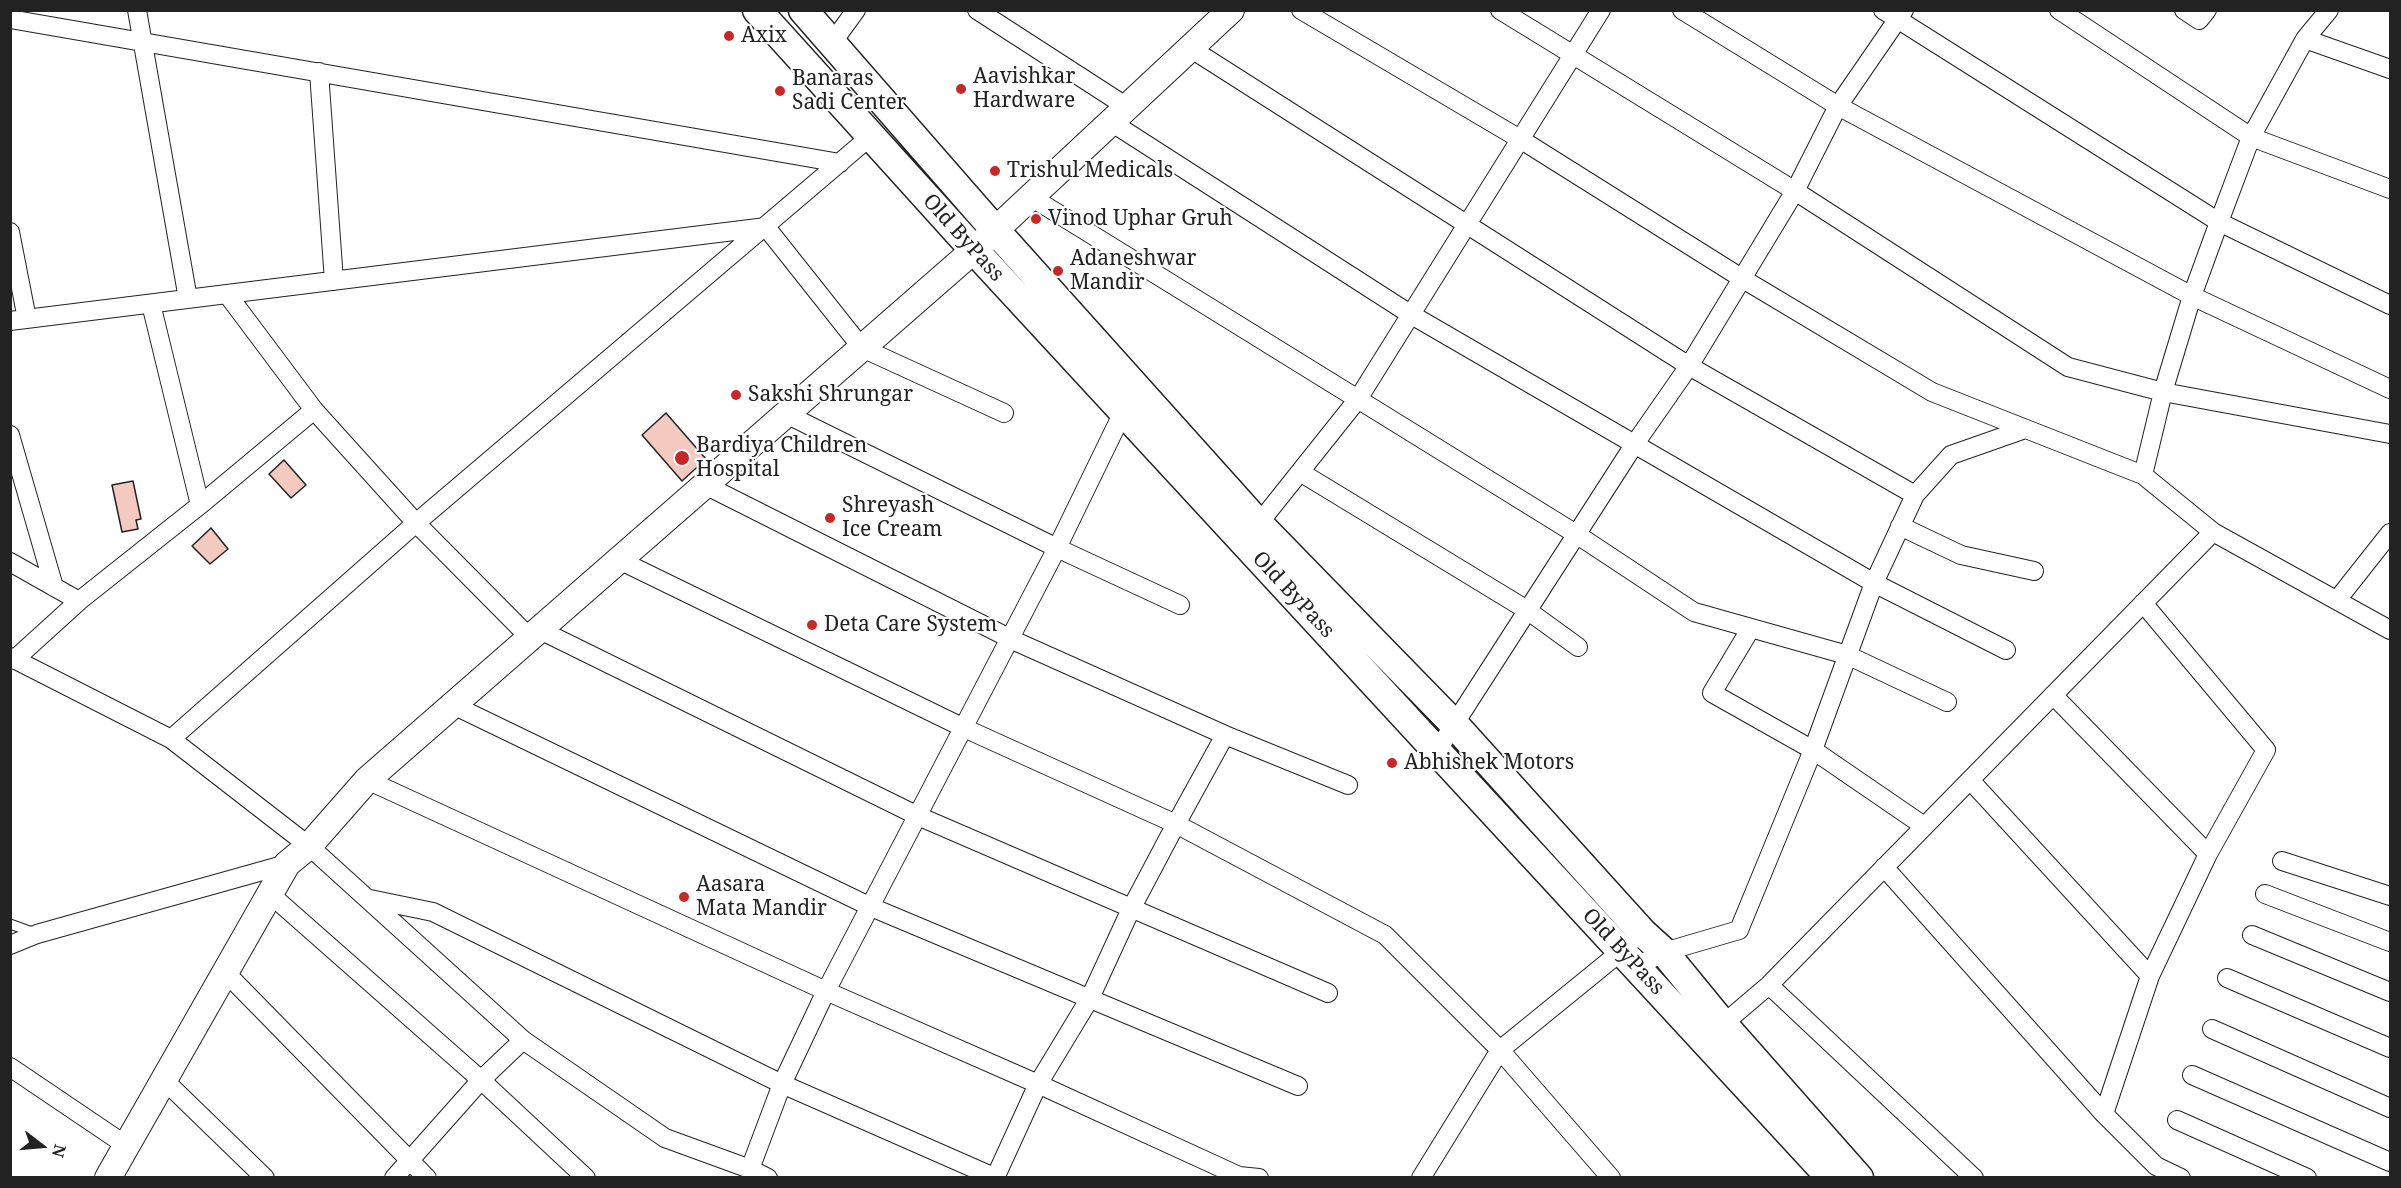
<!DOCTYPE html>
<style>
body{margin:0}
#map{position:relative;width:2401px;height:1188px;overflow:hidden;background:#fff;font-family:"Noto Serif",serif}
canvas{display:block}
.frame{position:absolute;inset:0;border:12px solid #222;pointer-events:none}
.north{position:absolute;left:12px;top:1116px;width:60px;height:60px;-webkit-text-stroke:4px #fff;paint-order:stroke;rotate:106deg;font-size:16px;font-weight:700;line-height:24px;text-align:center;color:#222}
.north::after{content:'';display:block;margin:auto;width:21px;height:27px;background:#222;clip-path:polygon(50% 0,100% 100%,50% 72%,0 100%)}
</style>
<div id="map">
<canvas width="2401" height="1188"></canvas>
<div class="frame"></div>
<div class="north">N</div>
</div>
<script>
const g = document.querySelector('canvas').getContext('2d');
g.lineJoin = 'round';
function paint(path, color) { g.fillStyle = color; g.fill(path, 'evenodd'); }
const toPath = rows => new Path2D(rows.map(r => 'M' + r).join(''));
function strokePath(path, color, width, dash) { g.strokeStyle = color; g.lineWidth = width; g.lineCap = dash ? 'butt' : 'round'; g.setLineDash(dash || []); g.stroke(path); }
function write(font, color, halo, rows, align = 'center') {
  g.font = font + ' "Noto Serif",serif'; g.lineWidth = 4.5; g.setLineDash([]); g.textBaseline = 'middle'; g.strokeStyle = halo; g.fillStyle = color; for (const [text, x, y, turn = 0] of rows) {
    g.save(); g.translate(x, y); g.rotate((+turn || 0) * Math.PI / 180); g.textAlign = isNaN(turn) ? turn : align; if (halo) g.strokeText(text, 0, 0); g.fillText(text, 0, 0); g.restore();
  }
}
const building = toPath([
 [666,413,706,459,682,481,642,435,666,413],
 [284,460,306,485,291,498,269,474,284,460],
 [133,481,141,519,136,520,138,529,122,532,112,485,133,481],
 [211,528,228,549,210,564,192,546,211,528]
]);
const lane = toPath([
 [10,924,35,933]
]);
const street = toPath([
 [137,10,188,299],
 [977,10,1127,107],
 [1301,10,1520,139,1743,279,1932,392,2143,475,2213,532,2390,630],
 [1500,10,1795,191,2068,367,2163,392,2390,434],
 [1682,10,1838,106,2192,296,2390,389],
 [1883,10,2219,222,2390,305],
 [2059,10,2251,137,2390,189],
 [2184,10,2199,20,2207,10],
 [2329,10,2305,39,2390,69],
 [10,19,840,163],
 [832,43,856,10],
 [1190,48,1689,366,1915,495],
 [319,72,334,281],
 [1111,122,1410,314,1874,583,2006,650],
 [1031,197,1576,534,1694,612,1847,655,1947,702],
 [10,232,27,319],
 [227,294,314,410,416,523,530,638],
 [151,304,200,505],
 [10,321,766,227,862,348,1004,413],
 [786,414,1057,548,1180,605],
 [10,435,54,587],
 [1300,472,1527,610,1578,647],
 [2143,475,2163,392,2192,296,2219,222,2251,137,2305,39],
 [705,485,1017,642,1225,735,1348,785],
 [1900,526,1961,555,2034,571],
 [1252,532,1358,399,1601,10],
 [619,560,964,728,1176,824,1385,935,1500,1050,1611,1178],
 [10,562,79,601],
 [2337,600,2390,533],
 [1751,628,1712,693,1813,750,1924,826],
 [540,630,918,816,1328,993],
 [10,657,171,739,309,846,523,1040,665,1138,750,1169,768,1178],
 [14,660,79,601,200,505,314,410],
 [2053,695,2208,854],
 [453,705,871,907,1298,1086],
 [171,739,416,523,871,136],
 [1437,751,1634,445,1689,366,1795,191,1838,106,1904,10],
 [367,780,826,991,1038,1084,1239,1176,1259,1178],
 [1970,780,2150,976],
 [2282,861,2390,896],
 [1884,867,2104,1114,2156,1166,2181,1178],
 [270,894,481,1080,586,1178],
 [2265,894,2390,942],
 [370,899,433,912,782,1084,996,1178],
 [2252,935,2390,992],
 [10,945,37,934,287,864],
 [1636,967,1664,952,1739,930,1813,750,1874,583,1915,495,1951,455,2025,429],
 [225,972,427,1178],
 [2227,978,2390,1048],
 [1769,985,1974,1178],
 [2212,1029,2390,1108],
 [1715,1031,1769,985,2213,532],
 [10,1067,127,1146],
 [2192,1075,2390,1162],
 [164,1080,265,1178],
 [2104,1114,2150,976,2208,854,2266,750,2143,603],
 [2177,1120,2307,1178],
 [750,1169,782,1084,826,991,1057,548,1127,404],
 [394,1178,481,1080,523,1040],
 [995,1178,1038,1084,1090,998,1131,909,1176,824,1225,735],
 [1421,1178,1500,1050,1629,945]
]);
const secondary = toPath([
 [108,1178,287,864,309,846,367,780,974,250,1231,10]
]);
const primary = toPath([
 [757,10,974,250,1831,1178],
 [803,10,995,230,1259,524,1454,724,1642,932,1664,952,1723,1024,1859,1178]
]);
const markers = [
 [729,36,6,"#c62828"],
 [961,89,6,"#c62828"],
 [780,91,6,"#c62828"],
 [995,171,6,"#c62828"],
 [1036,219,6,"#c62828"],
 [1058,271,6,"#c62828"],
 [736,395,6,"#c62828"],
 [682,458,8,"#c62828"],
 [830,518,6,"#c62828"],
 [812,625,6,"#c62828"],
 [1392,763,6,"#c62828"],
 [684,897,6,"#c62828"]
];
const poiNames = [
 ["Axix",741,36],
 ["Aavishkar",973,77],
 ["Hardware",973,101],
 ["Banaras",792,79],
 ["Sadi Center",792,103],
 ["Trishul Medicals",1007,171],
 ["Vinod Uphar Gruh",1048,219],
 ["Adaneshwar",1070,259],
 ["Mandir",1070,283],
 ["Sakshi Shrungar",748,395],
 ["Bardiya Children",696,446],
 ["Hospital",696,470],
 ["Shreyash",842,506],
 ["Ice Cream",842,530],
 ["Deta Care System",824,625],
 ["Abhishek Motors",1404,763],
 ["Aasara",696,885],
 ["Mata Mandir",696,909]
];
const streetNames = [
 ["Old ByPass",963,238,48],
 ["Old ByPass",1293,595,47],
 ["Old ByPass",1623,952,47]
];
paint(building, '#f3c9c0');
strokePath(building, '#222', 1.5);
strokePath(lane, '#222', 11);
strokePath(street, '#222', 20);
strokePath(secondary, '#222', 28);
strokePath(primary, '#222', 31);
strokePath(lane, '#fff', 9);
strokePath(street, '#fff', 18);
strokePath(secondary, '#fff', 26);
strokePath(primary, '#fff', 28);
for (const [x, y, r, color] of markers) { const dot = new Path2D(); dot.arc(x, y, r, 0, 2 * Math.PI); g.fillStyle = color; g.fill(dot); strokePath(dot, '#fff', 2); }
write('21px', '#222', '#fff', poiNames, 'left');
write('21px', '#222', '#fff', streetNames);
</script>
